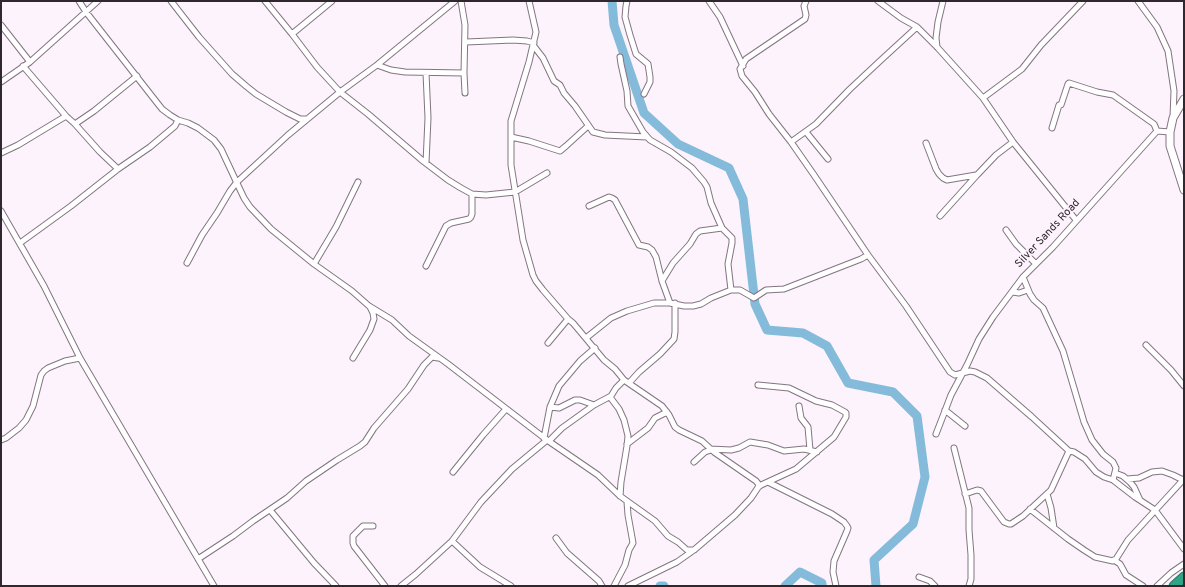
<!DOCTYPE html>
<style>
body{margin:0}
#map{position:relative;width:1185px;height:587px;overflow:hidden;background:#fdf3fc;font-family:Overpass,sans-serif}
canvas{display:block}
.frame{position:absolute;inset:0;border:2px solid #2f282e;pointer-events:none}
</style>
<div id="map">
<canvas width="1185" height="587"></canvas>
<div class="frame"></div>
</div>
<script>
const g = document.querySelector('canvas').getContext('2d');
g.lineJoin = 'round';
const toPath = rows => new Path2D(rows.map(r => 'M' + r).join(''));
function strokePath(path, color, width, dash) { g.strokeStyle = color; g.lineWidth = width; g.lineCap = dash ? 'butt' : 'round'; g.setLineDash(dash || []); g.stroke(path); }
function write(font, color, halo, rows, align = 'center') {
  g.font = font + ' Overpass,sans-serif'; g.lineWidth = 4; g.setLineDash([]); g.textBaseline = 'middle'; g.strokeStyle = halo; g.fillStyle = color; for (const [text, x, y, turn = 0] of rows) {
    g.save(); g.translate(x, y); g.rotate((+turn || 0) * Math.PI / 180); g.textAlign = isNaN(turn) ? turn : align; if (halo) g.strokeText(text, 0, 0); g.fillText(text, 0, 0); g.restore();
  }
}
const river = toPath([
 [612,1,614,25,644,113,678,144,729,168,743,199,755,304,767,330,803,333,827,346,848,383,893,392,917,416,925,477,913,524,874,560,876,586],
 [660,586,664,586],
 [785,586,800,572,822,583,822,586]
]);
const street = toPath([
 [79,1,86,12,162,109,170,115,178,120,188,123,198,128,214,140,221,149,244,198,250,207,271,229,314,264,352,291,369,306,392,320,409,336,448,364,547,440,598,475,620,496,655,521,668,536,678,542,687,550,694,550],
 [171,1,199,37,232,74,246,86,256,94,286,112,300,119,307,119],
 [265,1,292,34,317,67,340,92,368,114,423,161,448,180,461,188,472,194,486,195,515,192,547,173],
 [461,1,465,25,464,73,465,93],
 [529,1,536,32,529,62,511,121,511,165,523,240,533,275,536,281,543,290,568,319,573,323,604,360,615,369,624,380,662,406,669,415,675,427,679,430,702,441,714,452,756,481,760,486],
 [627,1,626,6,625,17,630,35,636,54,648,64,650,77,650,82,644,94],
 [709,1,720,17,743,66],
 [806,1,804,6,806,15,805,19,746,59,740,69,742,76,755,92,769,114,791,142,814,175,868,255,906,306,950,372,955,375,970,371,975,372,987,378,1032,417,1069,451,1074,452,1085,459,1096,472,1104,477,1113,480,1135,497,1155,510,1184,549],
 [878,1,901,18,917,27,937,47,983,98,1013,142,1076,220],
 [1138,1,1157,27,1168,51,1174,91,1173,117],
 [1,25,30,62],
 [292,34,332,1],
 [466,42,513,40,527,41,534,43],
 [533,45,543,58,554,81,560,85,564,93,575,106,593,132,605,135,647,137],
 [937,47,936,38,938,22,943,1],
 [620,57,621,64,627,91,628,106,643,132,650,140,671,152,692,168,704,182,707,187,711,203,722,228,732,238,732,243,728,264,731,290],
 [377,65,391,70,405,72,464,73],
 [23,66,66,116,75,124,100,152,118,169],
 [426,73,428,118,426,163],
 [1,82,30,62,98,1],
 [983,98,1022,69,1041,45,1083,1],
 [75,124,94,111,137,76],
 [1052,128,1059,105,1061,105,1068,84,1069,83,1097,92,1113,95,1154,124,1157,131],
 [1157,131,1170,132],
 [806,132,828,159],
 [511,137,529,141,560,151,566,146,588,126],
 [791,142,816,124,850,89,881,60,917,27],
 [926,143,936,169,939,174,943,178,947,180,976,175],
 [1,153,18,145,66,116],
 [589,206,609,197,612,198,615,200,639,245,648,247,652,250,656,257,662,281,670,303],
 [1,211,44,286,80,358,214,586],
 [940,216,977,175,996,155,1013,142],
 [1006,230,1016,244,1036,264],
 [20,243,71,206,118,169,150,147,175,126,178,120],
 [187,263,202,235,217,213,230,191,237,182,288,135,340,92,377,65,455,1],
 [314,264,336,227,358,182],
 [426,266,446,226,451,223,469,219,471,217,472,214,472,194],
 [1023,277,1030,294,1034,300,1043,308,1063,351,1084,422,1092,440,1103,454,1113,462,1116,468,1113,480],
 [662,281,673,263,690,244,696,234,700,231,722,228],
 [1013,292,1019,293,1028,290],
 [586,338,611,318,627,311,654,303,670,303,684,306,693,306,701,304,711,298,731,290,740,290,754,298,766,290,784,289,861,259,868,255],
 [548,343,568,319],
 [1146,345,1171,370,1184,386],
 [353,358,370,330,374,319,373,313,370,307],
 [629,383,639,372,660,354,674,339,675,332,675,303],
 [610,397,619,409,624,420,628,436,627,446,621,482,620,496],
 [799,406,801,418,808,427,810,450],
 [550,407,559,408,575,400,580,400,594,405],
 [945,410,965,426],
 [936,434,943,416,951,395,967,365,979,339,993,317,1023,277,1053,247,1157,131],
 [544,438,550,407,559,386,580,361,595,348],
 [1,440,6,438,19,428,26,420,33,406,41,375,44,371,48,368,65,361,80,358],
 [549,441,562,428,594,405,611,396,616,388,624,380],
 [627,444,648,428,655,418,667,412],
 [954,448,969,508,969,530,971,555,971,579,969,586],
 [710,449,731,450,739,448,750,442,768,445,784,451,804,449,817,452],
 [694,462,705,452,711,450],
 [453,472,483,435,506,409],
 [1115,473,1123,476,1130,482,1134,487,1140,500],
 [1127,479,1139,478,1152,472,1162,471,1173,475,1183,480],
 [768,482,832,514,844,522,847,526,848,528,847,531,834,561,833,572,836,586],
 [965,494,977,490,981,491,1004,522,1009,524,1011,524,1023,516,1051,490,1069,451],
 [1047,494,1051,508,1054,528],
 [1030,509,1068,539,1084,550,1095,557,1113,561,1116,559,1128,540,1184,479],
 [270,510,314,563,336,586],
 [373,526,363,526,353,536,353,543,354,546,385,586],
 [556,538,567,553,599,581,602,586],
 [452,541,480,567,511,586],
 [198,559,233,536,253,521,287,498,306,481,337,460,360,446,365,442,374,428,408,389,424,365,432,357,438,358],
 [1114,560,1120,564,1126,575,1143,586],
 [919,577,930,581,935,586],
 [401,586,416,574,452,541,481,502,512,469,547,440],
 [614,586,625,565,629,550,633,543,628,515,627,502],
 [628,586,677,562,694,550,735,515,751,498,759,486,796,469,834,437,846,417,846,413,845,412,832,405,816,401,789,388,758,385],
 [1157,586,1171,573,1184,564]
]);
const secondary = toPath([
 [1184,99,1173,118,1170,132,1170,146,1184,190]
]);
const highway = toPath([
 [1174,586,1184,577]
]);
const streetNames = [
 ["Silver Sands Road",1048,234,-47]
];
strokePath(river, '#84bbda', 9);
strokePath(street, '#847482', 7);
strokePath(secondary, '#847482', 9);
strokePath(highway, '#2f7967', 11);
strokePath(street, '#fff', 5);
strokePath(secondary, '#fff', 7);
strokePath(highway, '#2fa585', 9);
write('11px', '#2f282e', '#fdf3fc', streetNames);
</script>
